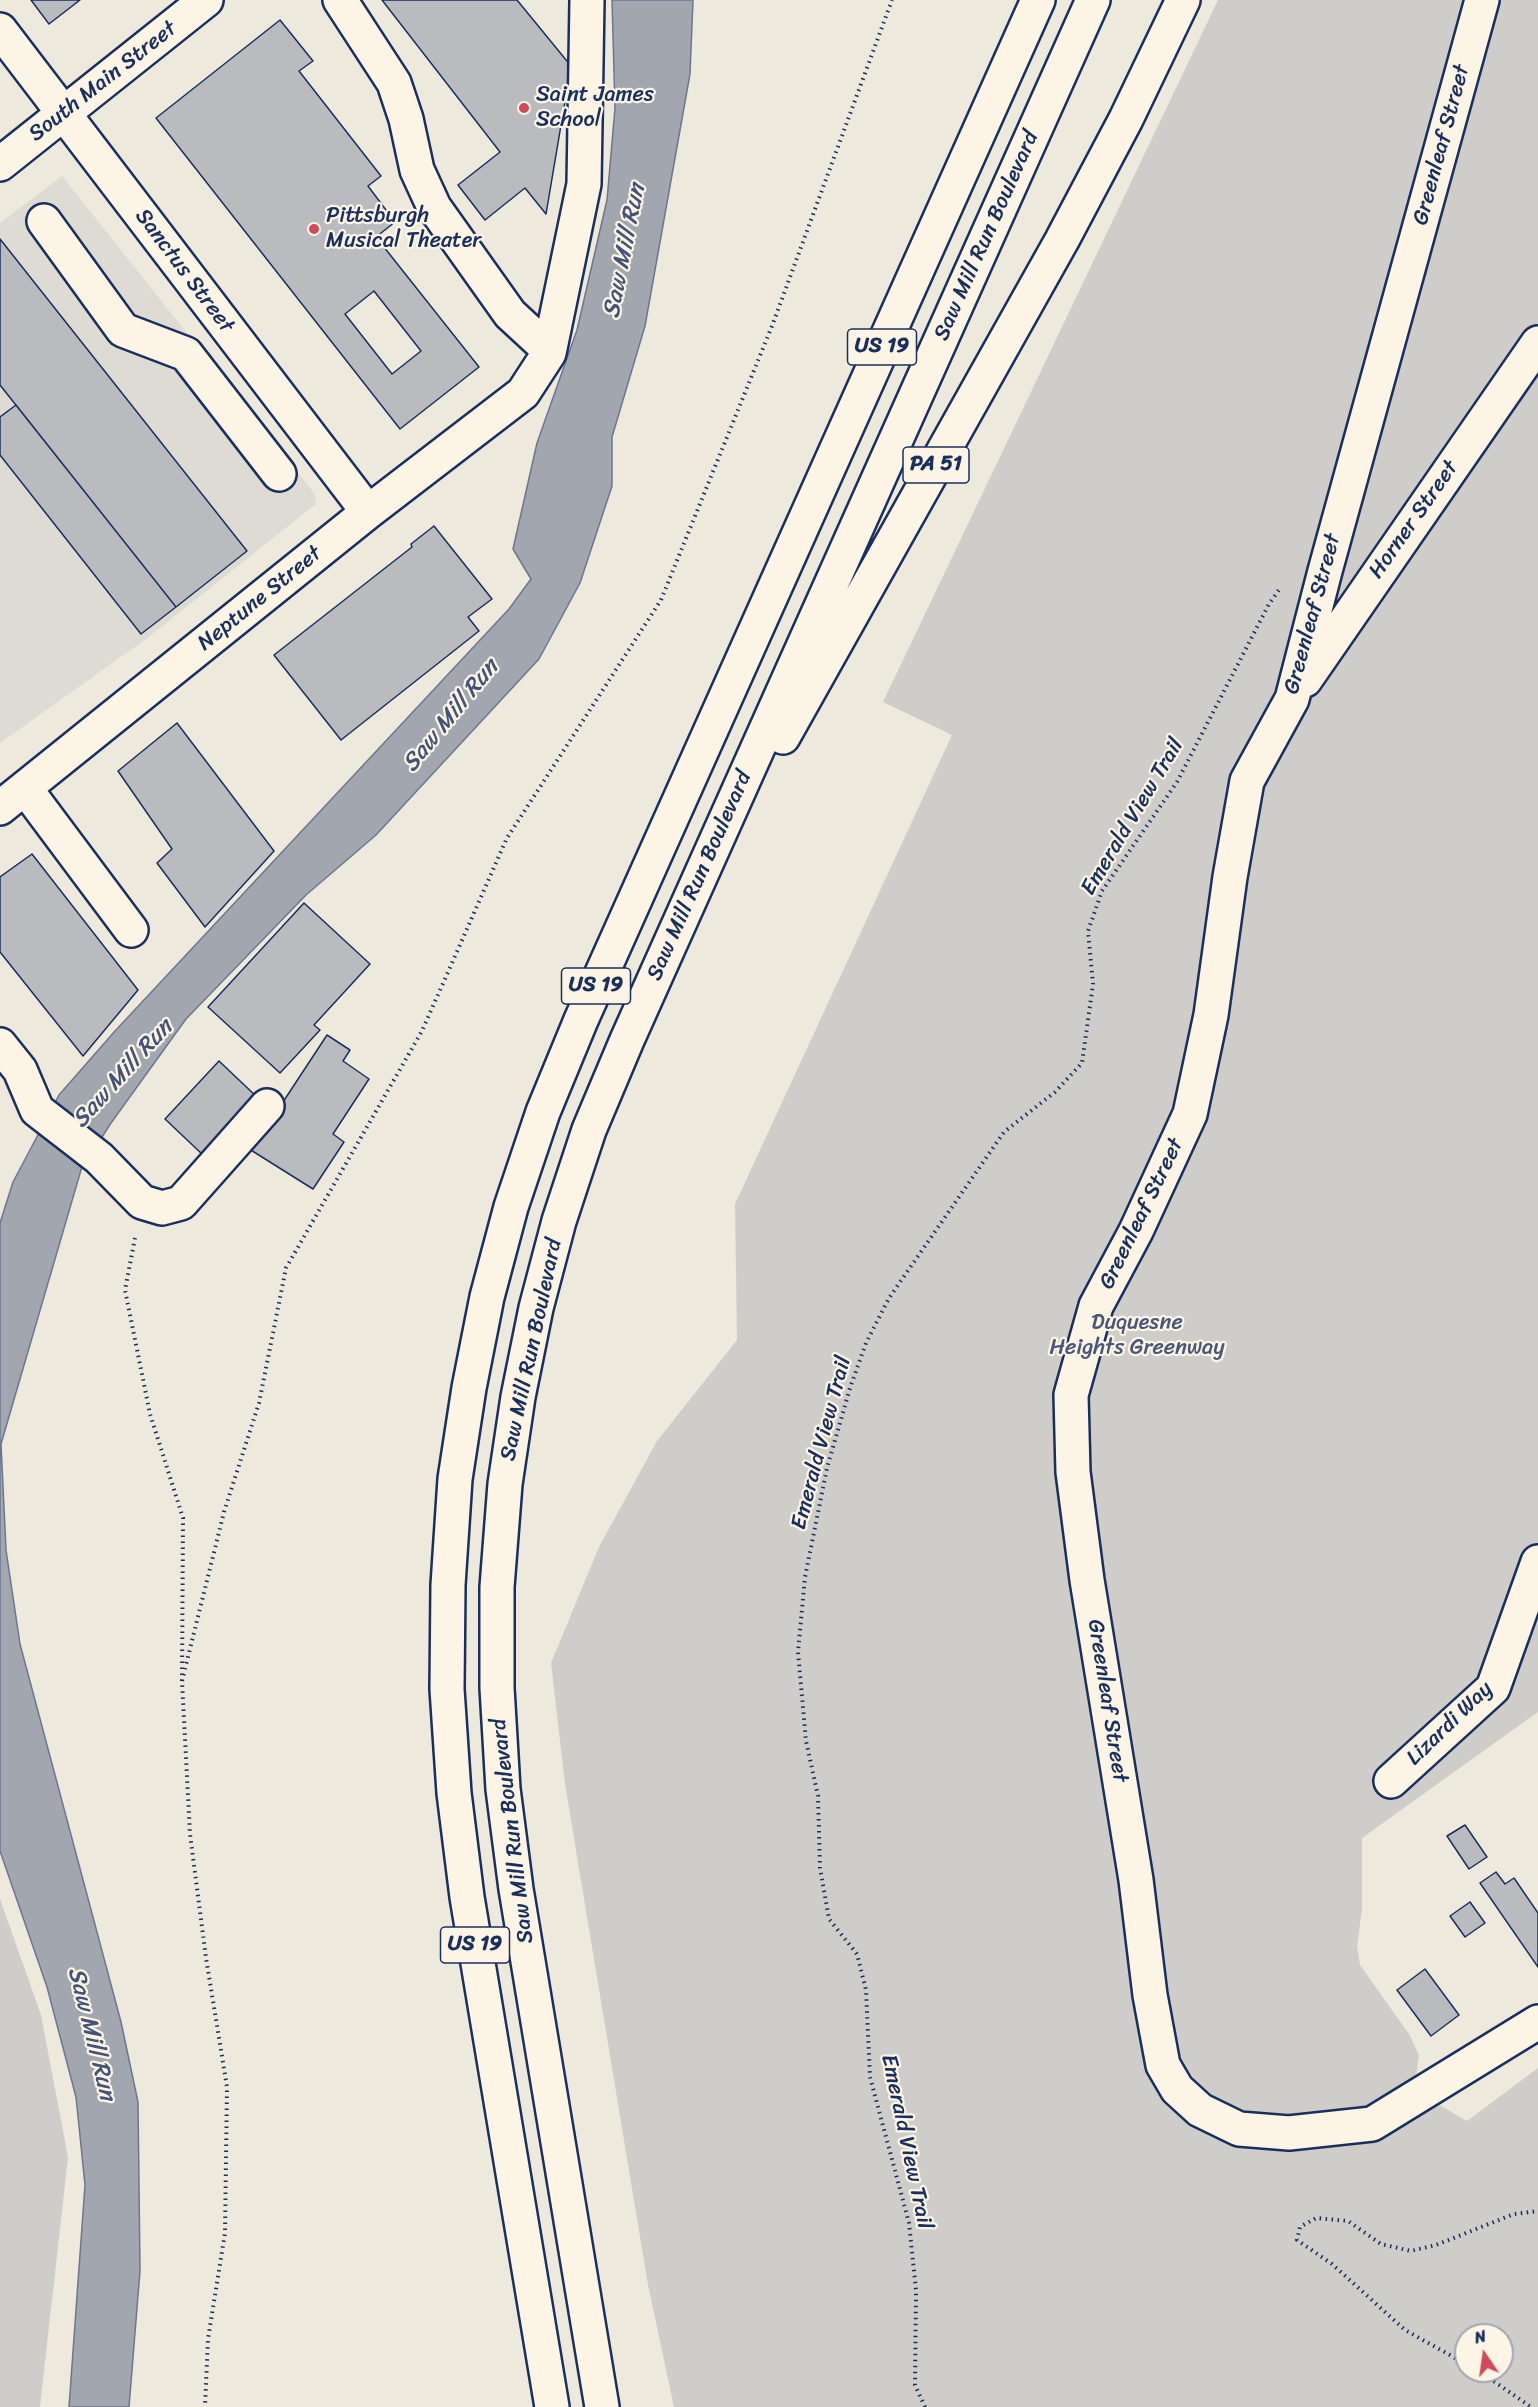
<!DOCTYPE html>
<style>
body{margin:0}
#map{position:relative;width:1538px;height:2407px;overflow:hidden;background:#eee9dd;font-family:Sriracha,sans-serif}
canvas{display:block}
.north{position:absolute;left:1454px;top:2323px;width:60px;height:60px;box-sizing:border-box;background:#fcf5e5;border:2px solid #a2a6af;border-radius:50%;rotate:347deg;font-size:16px;font-weight:700;line-height:24px;text-align:center;color:#1b2f5e}
.north::after{content:'';display:block;margin:auto;width:21px;height:27px;background:#d1495b;clip-path:polygon(50% 0,100% 100%,50% 72%,0 100%)}
</style>
<div id="map">
<canvas width="1538" height="2407"></canvas>
<div class="north">N</div>
</div>
<script>
const g = document.querySelector('canvas').getContext('2d');
g.lineJoin = 'round';
function paint(path, color) { g.fillStyle = color; g.fill(path, 'evenodd'); }
const toPath = rows => new Path2D(rows.map(r => 'M' + r).join(''));
function strokePath(path, color, width, dash) { g.strokeStyle = color; g.lineWidth = width; g.lineCap = dash ? 'butt' : 'round'; g.setLineDash(dash || []); g.stroke(path); }
function write(font, color, halo, rows, align = 'center') {
  g.font = font + ' Sriracha,sans-serif'; g.lineWidth = 4.5; g.setLineDash([]); g.textBaseline = 'middle'; g.strokeStyle = halo; g.fillStyle = color; for (const [text, x, y, turn = 0] of rows) {
    g.save(); g.translate(x, y); g.rotate((+turn || 0) * Math.PI / 180); g.textAlign = isNaN(turn) ? turn : align; if (halo) g.strokeText(text, 0, 0); g.fillText(text, 0, 0); g.restore();
  }
}
const built = toPath([
 [62,176,314,493,316,504,146,639,0,743,0,223]
]);
const green = toPath([
 [1218,0,1538,0,1538,1712,1362,1838,1362,1909,1357,1946,1360,1965,1409,2034,1419,2055,1416,2077,1408,2087,1467,2121,1538,2068,1538,2407,674,2407,648,2285,565,1784,551,1663,599,1547,657,1441,737,1340,735,1204,952,735,883,702],
 [1466,2335,1502,2335,1502,2371,1466,2371],
 [0,1899,41,2015,68,2157,40,2407,0,2407]
]);
const water = toPath([
 [612,0,693,0,690,74,645,326,612,437,612,486,580,583,539,659,376,835,306,895,186,1019,111,1123,81,1170,1,1444,6,1550,20,1644,121,2022,138,2102,140,2271,129,2407,69,2407,85,2185,76,2097,47,1987,0,1851,0,1223,13,1182,59,1095,115,1031,509,609,531,579,513,549,537,443,577,330,607,200,615,108,612,0]
]);
const building = toPath([
 [31,0,80,0,49,24,31,0],
 [382,0,517,0,571,66,546,214,525,188,485,220,458,185,500,152,382,0],
 [280,20,313,61,299,71,381,176,368,186,395,222,376,237,479,367,400,429,156,118,280,20],
 [374,291,421,351,392,374,345,314,374,291],
 [0,239,247,551,176,607,0,385,0,239],
 [16,405,176,607,141,634,0,455,0,417,16,405],
 [434,526,492,599,468,617,479,631,341,740,274,655,412,547,411,544,434,526],
 [177,723,274,851,205,927,157,863,172,849,118,771,177,723],
 [32,854,138,990,83,1056,0,952,0,877,32,854],
 [304,903,370,964,314,1025,320,1030,280,1073,208,1007,304,903],
 [327,1035,350,1050,343,1061,369,1079,333,1134,344,1142,313,1189,246,1147,283,1102,327,1035],
 [219,1061,258,1098,203,1155,165,1119,219,1061],
 [1465,1825,1487,1857,1469,1869,1447,1836,1465,1825],
 [1496,1872,1505,1884,1514,1878,1538,1913,1538,1967,1480,1883,1496,1872],
 [1470,1902,1485,1923,1465,1937,1450,1916,1470,1902],
 [1425,1969,1459,2015,1431,2036,1397,1990,1425,1969]
]);
const path = toPath([
 [135,1238,125,1290,150,1414,183,1518,182,1681,190,1834,206,1958,227,2087,225,2233,208,2339,205,2407],
 [182,1681,224,1512,259,1403,286,1268,422,1031,507,838,661,600,772,326,892,0],
 [1466,2364,1405,2330,1332,2264,1297,2240,1300,2227,1316,2218,1348,2221,1381,2244,1411,2251,1436,2245,1514,2214,1538,2211],
 [1479,2371,1531,2407],
 [925,2407,915,2385,916,2290,909,2223,870,2077,866,1990,857,1954,829,1919,820,1868,818,1796,806,1741,798,1652,805,1577,827,1468,850,1388,866,1343,889,1298,1004,1132,1055,1092,1082,1063,1093,984,1088,931,1102,891,1177,782,1269,604,1281,587]
]);
const minor = toPath([
 [340,0,394,83,406,119,417,170,434,207,510,314,549,350],
 [1482,0,1325,571,1292,699,1247,781,1230,877,1211,1015,1190,1114,1136,1231,1096,1306,1071,1395,1073,1472,1087,1580,1136,1880,1150,1995,1163,2065,1177,2089,1200,2110,1239,2129,1289,2133,1372,2124,1538,2022],
 [0,30,368,512],
 [44,221,123,330,186,354,279,474],
 [1305,680,1538,343],
 [25,788,131,930],
 [0,808,368,512,523,393,549,353,584,184,587,0],
 [0,1045,20,1070,37,1110,99,1158,142,1202,162,1208,181,1203,267,1106],
 [1391,1781,1493,1688,1538,1562]
]);
const major = toPath([
 [0,164,206,0]
]);
const highway = toPath([
 [783,737,1062,240,1126,119,1183,0],
 [552,2407,467,1897,454,1793,447,1689,448,1585,455,1479,469,1388,487,1297,511,1207,543,1112,581,1020,1038,0],
 [602,2407,516,1889,503,1789,497,1688,497,1587,505,1484,518,1397,536,1308,559,1221,589,1130,627,1040,1093,0]
]);
const markers = [
 [524,108,6,"#d1495b"],
 [314,229,6,"#d1495b"]
];
const shields = [
 [882,347,69],
 [936,465,66],
 [596,986,69],
 [475,1945,69]
];
const shieldNames = [
 ["US 19",882,347],
 ["PA 51",936,465],
 ["US 19",596,986],
 ["US 19",475,1945]
];
const streetNames = [
 ["South Main Street",103,82,-38],
 ["Greenleaf Street",1442,145,-75],
 ["Saw Mill Run Boulevard",987,236,-66],
 ["Sanctus Street",184,271,53],
 ["Horner Street",1414,520,-55],
 ["Neptune Street",260,599,-39],
 ["Greenleaf Street",1313,614,-75],
 ["Emerald View Trail",1133,817,-59],
 ["Saw Mill Run Boulevard",700,876,-66],
 ["Greenleaf Street",1142,1214,-64],
 ["Saw Mill Run Boulevard",532,1350,-78],
 ["Emerald View Trail",822,1443,-75],
 ["Greenleaf Street",1107,1701,81],
 ["Lizardi Way",1450,1724,-44],
 ["Saw Mill Run Boulevard",513,1831,-97],
 ["Emerald View Trail",906,2142,78]
];
const poiNames = [
 ["Saint James",536,95],
 ["School",536,120],
 ["Pittsburgh",326,216],
 ["Musical Theater",326,241]
];
const parkNames = [
 ["Duquesne",1137,1323],
 ["Heights Greenway",1137,1348]
];
const waterNames = [
 ["Saw Mill Run",625,251,-79],
 ["Saw Mill Run",451,716,-51],
 ["Saw Mill Run",123,1074,-48],
 ["Saw Mill Run",91,2034,76]
];
paint(built, '#dedbd4');
paint(green, '#cfcdca');
paint(water, '#a2a7af');
strokePath(water, '#6c778f', 1.5);
paint(building, '#babbbe');
strokePath(building, '#1b2f5e', 1.5);
strokePath(minor, '#1b2f5e', 38);
strokePath(major, '#1b2f5e', 38);
strokePath(highway, '#1b2f5e', 38);
strokePath(path, '#1b2f5e', 4, [1.5, 4.5]);
strokePath(minor, '#fcf5e5', 33);
strokePath(major, '#fcf5e5', 33);
strokePath(highway, '#fcf5e5', 33);
for (const [x, y, r, color] of markers) { const dot = new Path2D(); dot.arc(x, y, r, 0, 2 * Math.PI); g.fillStyle = color; g.fill(dot); strokePath(dot, '#fcf5e5', 2); }
for (const [x, y, w] of shields) { const box = new Path2D(); box.roundRect(x - w / 2, y - 18, w, 36, 4.5); g.fillStyle = '#fcf5e5'; g.fill(box); strokePath(box, '#1b2f5e', 1.5); }
write('bold 21px', '#1b2f5e', null, shieldNames);
write('22px', '#1b2f5e', '#fcf5e5', streetNames);
write('22px', '#1b2f5e', '#fcf5e5', poiNames, 'left');
write('22px', '#485679', '#fcf5e5', parkNames);
write('italic 24px', '#445376', '#fcf5e5', waterNames);
</script>
